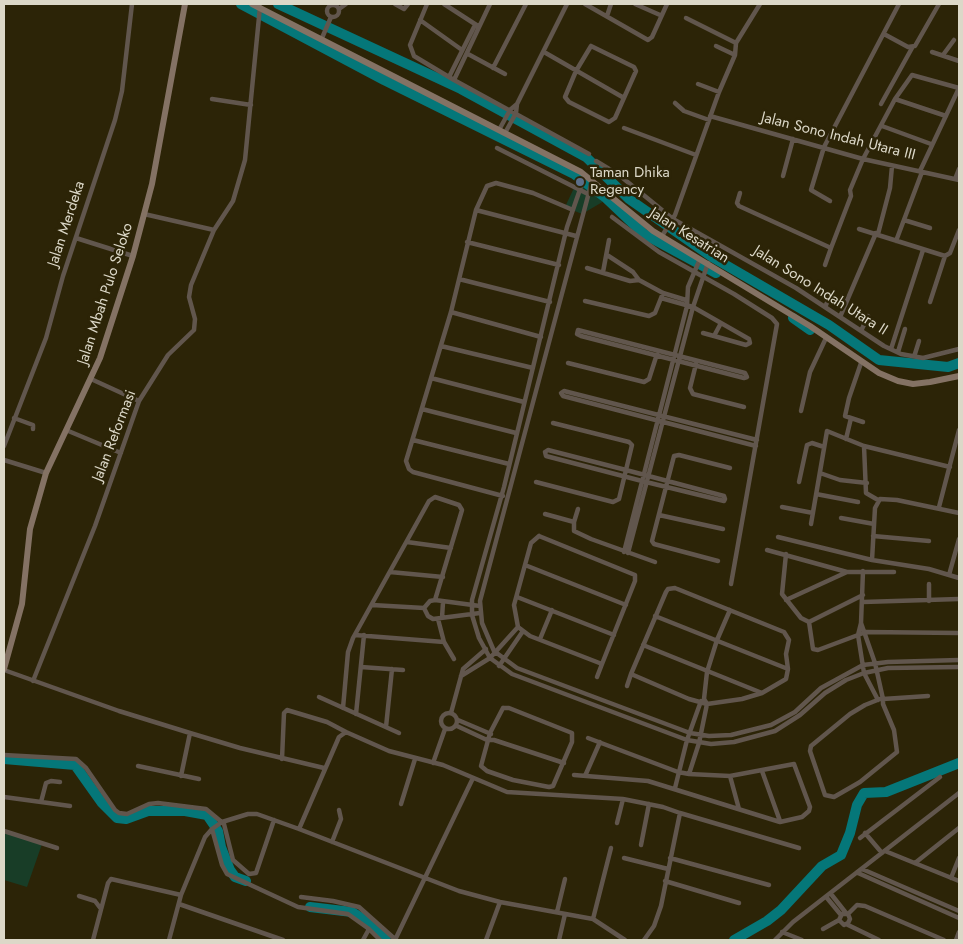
<!DOCTYPE html>
<style>
body{margin:0}
#map{position:relative;width:963px;height:944px;overflow:hidden;background:#2c2407;font-family:Jost,sans-serif}
canvas{display:block}
.frame{position:absolute;inset:0;border:5px solid #dcd8c8;pointer-events:none}
</style>
<div id="map">
<canvas width="963" height="944"></canvas>
<div class="frame"></div>
</div>
<script>
const g = document.querySelector('canvas').getContext('2d');
g.lineJoin = 'round';
function paint(path, color) { g.fillStyle = color; g.fill(path, 'evenodd'); }
const toPath = rows => new Path2D(rows.map(r => 'M' + r).join(''));
function strokePath(path, color, width, dash) { g.strokeStyle = color; g.lineWidth = width; g.lineCap = dash ? 'butt' : 'round'; g.setLineDash(dash || []); g.stroke(path); }
function write(font, color, halo, rows, align = 'center') {
  g.font = font + ' Jost,sans-serif'; g.lineWidth = 5; g.setLineDash([]); g.textBaseline = 'middle'; g.strokeStyle = halo; g.fillStyle = color; for (const [text, x, y, turn = 0] of rows) {
    g.save(); g.translate(x, y); g.rotate((+turn || 0) * Math.PI / 180); g.textAlign = isNaN(turn) ? turn : align; if (halo) g.strokeText(text, 0, 0); g.fillText(text, 0, 0); g.restore();
  }
}
const green = toPath([
 [581,173,611,197,582,214,565,207],
 [4,831,42,844,27,887,4,880]
]);
const river = toPath([
 [241,4,384,80,574,174,606,198,644,234,716,273],
 [278,4,461,89,586,157,629,199,712,257,829,325,879,360,948,367,959,363],
 [793,318,810,330],
 [4,759,75,765,102,803,117,818,126,819,148,811,185,811,207,815,218,831,221,847,230,870,235,877,246,881],
 [310,907,352,912,368,922,386,940],
 [734,940,767,921,781,910,822,866,841,855,850,833,857,805,864,793,886,792,959,763]
]);
const street = toPath([
 [395,4,404,9,408,4],
 [427,4,410,45,414,56,454,80,589,154],
 [444,4,478,26],
 [585,4,648,40,652,37,667,4],
 [635,4,660,15],
 '327 11a6 6 0 1 1 12 0a6 6 0 1 1-12 0Z',
 [339,9,346,4],
 [607,16,611,4],
 [686,18,736,43],
 [420,20,462,50],
 [884,34,908,47,915,46,939,4],
 [322,38,331,17],
 [591,46,634,67,636,71,615,118,609,122,569,102,565,97,576,71,591,46],
 [716,46,735,55],
 [544,52,624,98],
 [932,52,959,61],
 [468,54,505,74],
 [943,55,954,40],
 [493,68,526,4],
 [449,77,475,25],
 [454,80,490,4],
 [698,84,719,92],
 [212,99,251,105],
 [895,99,946,116],
 [675,103,684,111,709,120],
 [881,104,912,48],
 [710,116,863,159,959,180],
 [882,126,931,144],
 [624,128,696,155],
 [499,130,510,110,517,104,567,4],
 [505,133,516,113,517,104],
 [497,148,588,194],
 [596,161,619,175,673,219,796,288,884,346,901,354,923,358,959,349],
 [920,171,959,88],
 [585,175,567,227,504,487,472,600,472,615,479,638,490,658,512,674,687,740,711,744,734,742,775,731,800,715,825,693,846,680,864,673,888,668,959,667],
 [783,176,793,139],
 [955,179,959,169],
 [592,181,480,601,482,623,494,651,517,668,690,733,709,736,731,735,771,725,795,712,821,688,863,665,888,662,959,660],
 [740,193,737,203,739,206,831,248,851,196,850,190,863,159,895,99,912,75,959,88],
 [830,201,811,190,824,147,899,4],
 [476,210,576,236],
 [144,214,214,230],
 [612,217,659,252,734,294,772,318,777,324,731,584],
 [904,220,930,228],
 [859,229,945,256,950,253,959,230],
 [878,234,890,188,892,166],
 [662,236,675,215,719,92,735,55,736,43,760,4],
 [76,238,133,256],
 [896,241,922,172],
 [467,242,559,265],
 [607,255,633,272,639,280,663,293,686,300],
 [825,265,831,248],
 [587,268,630,281,639,280],
 [603,272,609,240],
 [459,279,550,302],
 [661,298,693,307,749,339,750,343,746,345,714,336,721,323],
 [585,301,649,316,655,313,663,293],
 [930,302,945,256],
 [825,307,831,294],
 [451,312,541,337],
 [840,317,876,233],
 [578,330,745,373,747,377,744,378,581,336,577,334,578,330],
 [861,331,868,316],
 [703,333,714,336],
 [441,346,533,368],
 [891,349,923,250],
 [898,352,905,329],
 [914,357,919,341],
 [568,363,644,382,649,379,657,354],
 [861,363,849,398,845,416,863,422],
 [696,364,690,388,693,394,744,407],
 [431,378,524,402],
 [91,379,139,401],
 [422,409,516,433],
 [801,411,810,372,826,338],
 [14,418,33,425,33,429],
 [66,430,121,453],
 [846,439,851,418],
 [413,440,509,464],
 [4,446,46,338,63,276,115,120,122,91,132,4],
 [756,446,563,396,561,393,564,391,757,440],
 [864,446,866,493,878,500],
 [545,452,546,456,642,481,724,501,725,499],
 [545,452,548,450,626,470,724,496,725,499],
 [4,460,46,473],
 [820,473,840,480,867,483],
 [536,482,613,502,619,499,632,445,629,442,553,423],
 [799,482,807,445,812,443,824,447],
 [816,494,858,502],
 [503,496,413,472,409,469,406,461,451,312,476,210,487,186,496,183,533,193,573,210],
 [782,507,813,513],
 [939,507,959,430],
 [545,514,574,522,574,531,591,539,655,562],
 [659,515,723,529],
 [841,518,874,524],
 [574,522,578,509],
 [811,524,827,431,864,446,950,467],
 [539,536,635,575,635,581,602,664,530,636,518,627,514,605,531,543,539,536],
 [873,536,929,541],
 [778,537,872,560,929,569,959,578],
 [407,542,451,548],
 [767,550,847,572,894,572],
 [624,552,687,306,688,287,700,259],
 [628,553,693,307,708,263],
 [786,554,782,594,801,618,809,622,813,649,818,650,866,632,959,633],
 [872,560,875,508,880,499,897,500,959,513],
 [718,561,654,544,652,541,674,456,679,455,730,468],
 [525,565,626,605],
 [863,571,861,623,858,635,864,673,878,700],
 [390,572,443,577],
 [949,575,959,539],
 [675,588,784,632,789,640,786,654,788,669,786,679,762,693,742,699,707,704,689,699,631,674,666,592,668,589,675,588],
 [517,597,614,635],
 [786,600,847,572],
 [929,601,929,584],
 [863,602,959,599],
 [372,605,424,608],
 [480,606,435,600,430,601,424,608,428,616,433,619,480,613],
 [655,616,788,669],
 [442,618,443,602],
 [438,619,444,642,454,659],
 [809,622,863,595],
 [861,623,875,663,883,699,883,704,894,730,897,752,860,782,834,797,825,795,810,751,811,746,850,714,865,705,880,699,883,699,928,696],
 [355,635,444,642],
 [540,639,552,610],
 [643,645,762,693],
 [499,666,523,631],
 [361,667,403,670],
 [4,670,119,711,190,733,240,748,324,768],
 [461,676,490,658,518,627],
 [597,677,602,664],
 [33,681,95,526,139,401,168,355,194,330,195,319,189,297,191,285,214,230,233,201,245,160,260,7],
 [627,686,631,674],
 [319,697,399,733],
 [343,708,348,652,353,638,429,501,435,497,459,505,462,510,435,600],
 [503,708,509,708,572,733,572,742,553,786,549,787,513,780,487,771,481,766,490,733,503,708],
 '441 721a8 8 0 1 1 16 0a8 8 0 1 1-16 0Z',
 [451,713,463,669,486,649],
 [356,714,364,635],
 [458,720,491,734],
 [457,726,487,740,494,740,564,763],
 [386,727,392,669],
 [4,755,76,759,86,768,115,810,119,813,127,814,149,804,158,803,206,809,224,824,233,860,249,874,256,873,274,820],
 [282,759,284,713,287,710,327,722,346,732],
 [433,763,445,729],
 [138,766,199,779],
 [762,771,780,821],
 [689,774,699,743,707,704,704,699,707,672,717,640,730,610],
 [574,775,648,781,780,822,802,817,809,811,810,807,794,764,730,776,689,774,678,772,588,738],
 [181,776,190,733],
 [585,776,600,742],
 [730,776,739,809],
 [675,788,687,740,701,701],
 [4,797,41,802,46,783,51,781,60,782],
 [41,802,70,806],
 [401,804,415,759],
 [680,813,799,848],
 [617,823,623,799],
 [212,829,222,865,227,874,298,907,348,914,369,929],
 [299,829,339,737,346,732,389,751,443,765,507,792,623,799,663,807,680,813,661,906,654,926,644,940],
 [4,831,57,848],
 [865,833,882,853],
 [860,838,940,777],
 [332,842,341,819,339,810],
 [641,845,649,804],
 [885,851,959,881],
 [624,858,668,869],
 [670,858,769,885],
 [915,863,959,828],
 [862,869,959,911],
 [858,873,959,918],
 [951,878,959,858],
 [665,881,739,903],
 [831,894,846,913],
 [79,896,95,901,101,909],
 [301,897,333,901,359,907,396,940],
 [827,898,841,915],
 [179,904,283,940],
 [557,912,565,879],
 [848,914,857,905,865,906,944,940],
 [593,919,611,848],
 [846,924,879,940],
 [823,929,839,920,842,914,848,914,850,919,848,923,844,925,839,920],
 [782,932,802,940],
 [93,940,108,883,111,879,181,895],
 [169,940,181,895,205,837,212,829,222,822,248,814,257,814,299,829,459,891,500,902,593,919,625,940],
 [363,940,369,929,380,940],
 [395,940,473,778],
 [486,940,500,902],
 [559,940,565,914],
 [775,940,793,922,959,793],
 [956,940,959,932]
]);
const secondary = toPath([
 [252,4,581,172,653,231,810,326,879,373,898,381,913,384,930,382,959,376],
 [4,669,22,604,30,529,46,473,100,358,133,256,152,184,185,4]
]);
const markers = [
 [580,182,5,"#5c6f8a"]
];
const streetNames = [
 ["Jalan Sono Indah Utara III",838,137,14],
 ["Jalan Merdeka",67,224,-72],
 ["Jalan Kesatrian",689,236,32],
 ["Jalan Sono Indah Utara II",820,291,32],
 ["Jalan Mbah Pulo Seloko",106,294,-72],
 ["Jalan Reformasi",115,436,-69]
];
const poiNames = [
 ["Taman Dhika",590,173],
 ["Regency",590,190]
];
paint(green, '#183d27');
strokePath(river, '#057779', 10);
strokePath(street, '#61564d', 4.5);
strokePath(secondary, '#847264', 6);
for (const [x, y, r, color] of markers) { const dot = new Path2D(); dot.arc(x, y, r, 0, 2 * Math.PI); g.fillStyle = color; g.fill(dot); strokePath(dot, '#2c2407', 2); }
write('15px', '#dcd8c8', '#2c2407', streetNames);
write('15px', '#dcd8c8', '#2c2407', poiNames, 'left');
</script>
